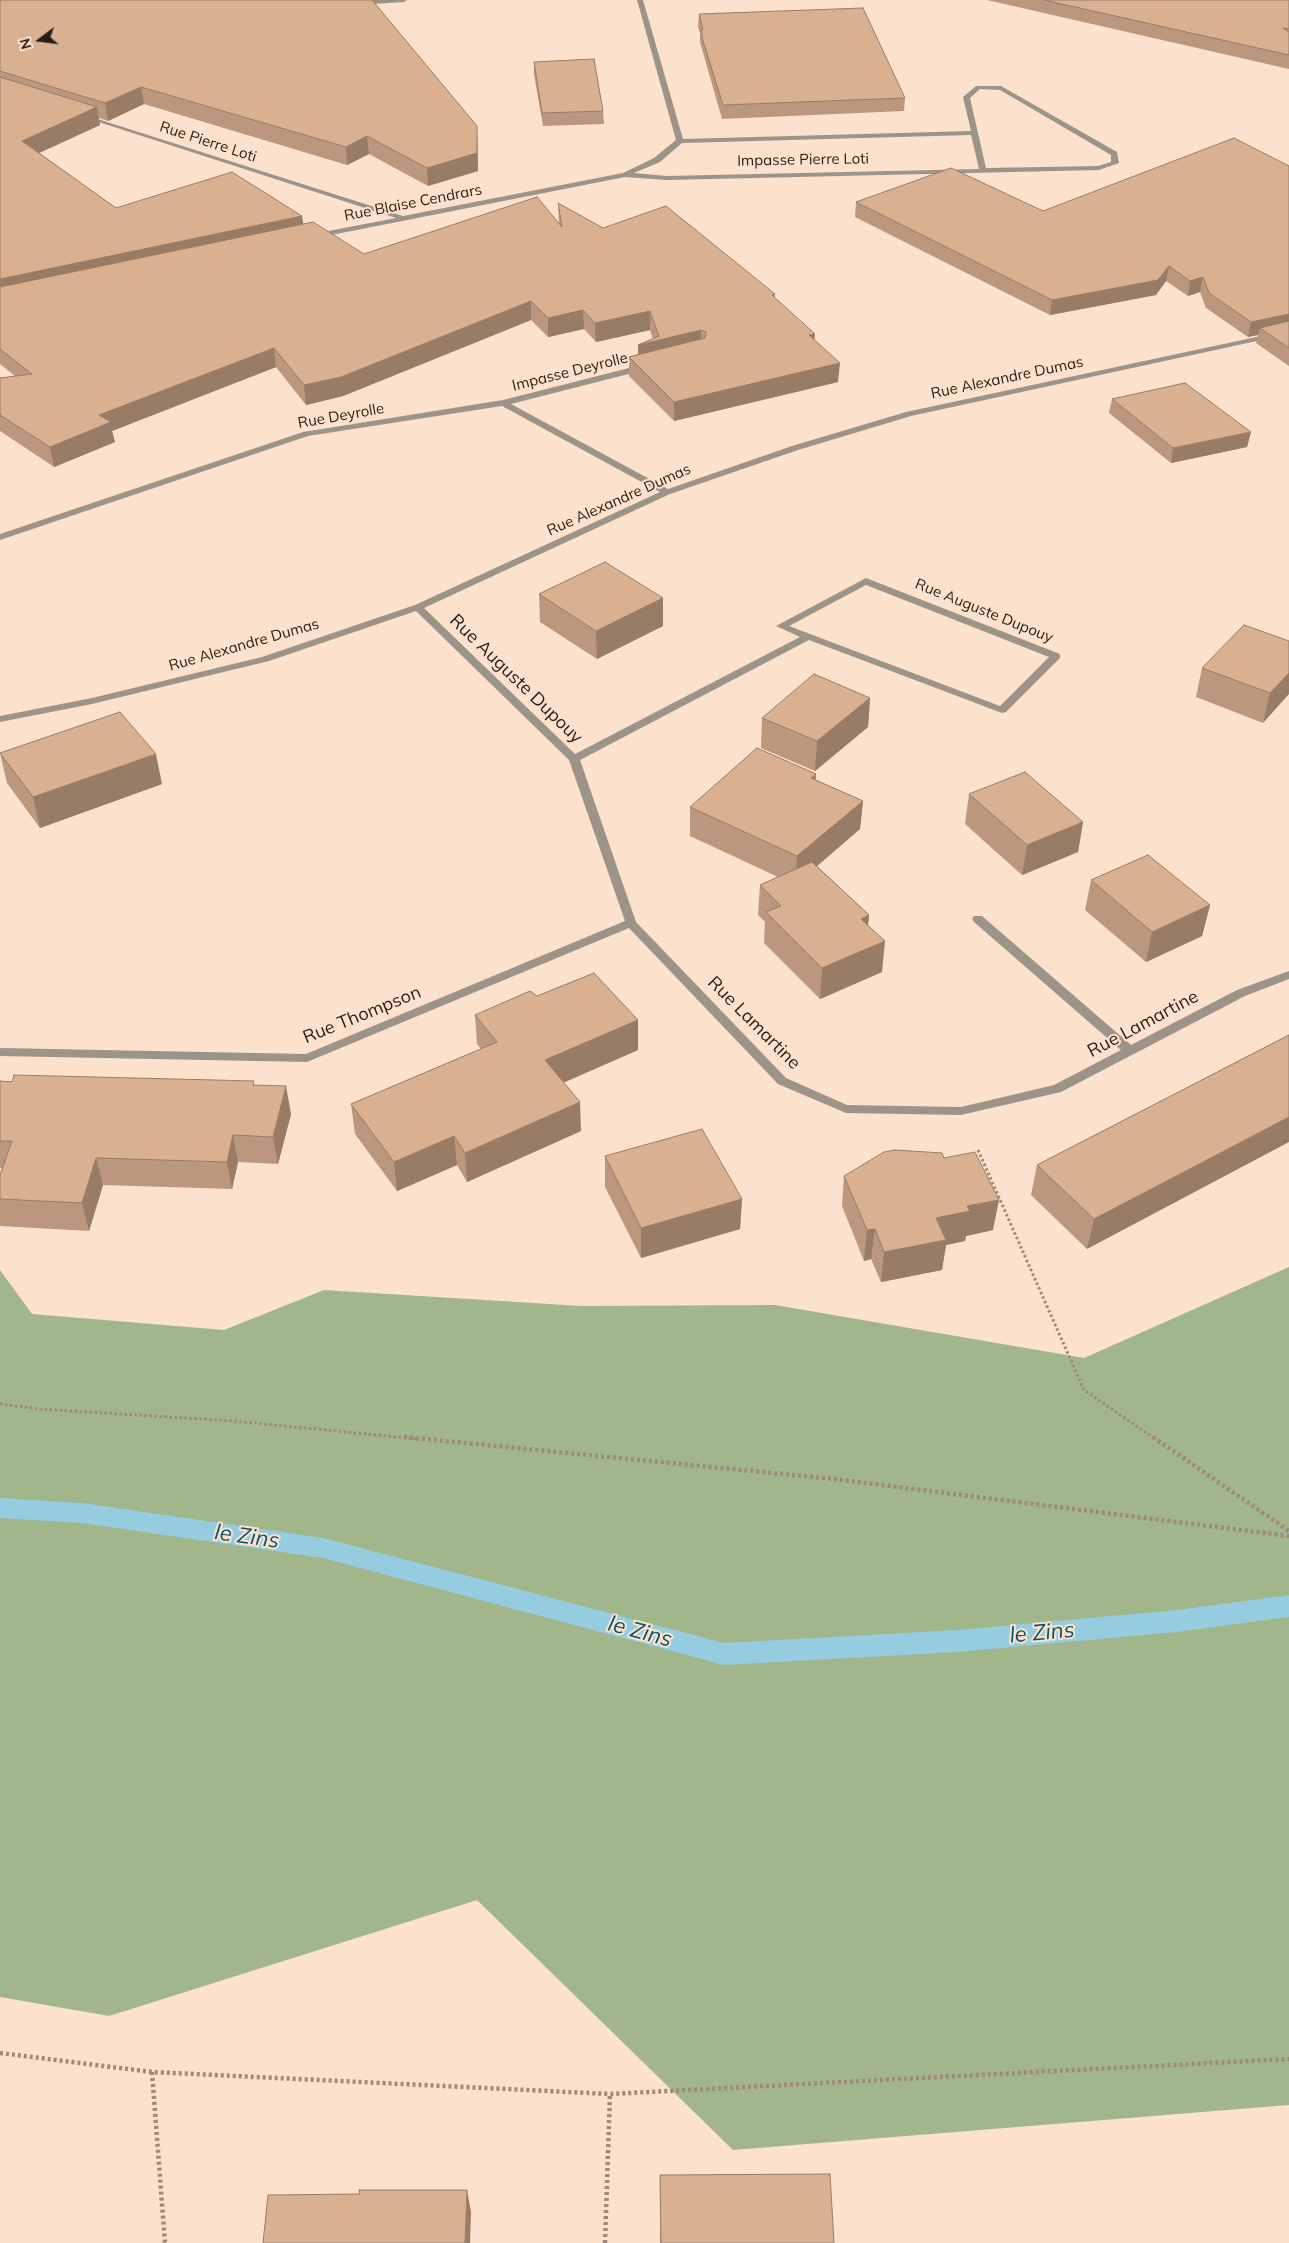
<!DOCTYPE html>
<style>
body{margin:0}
#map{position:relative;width:1289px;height:2243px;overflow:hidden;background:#fce1cc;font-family:Mulish,sans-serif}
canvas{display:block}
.north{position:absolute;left:15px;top:15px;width:50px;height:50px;-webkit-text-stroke:4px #fce1cc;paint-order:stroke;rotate:255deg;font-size:14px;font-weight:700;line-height:20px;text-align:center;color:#271d15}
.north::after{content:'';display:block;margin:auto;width:18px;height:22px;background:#271d15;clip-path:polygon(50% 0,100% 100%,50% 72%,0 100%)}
</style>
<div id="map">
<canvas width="1289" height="2243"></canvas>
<div class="north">N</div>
</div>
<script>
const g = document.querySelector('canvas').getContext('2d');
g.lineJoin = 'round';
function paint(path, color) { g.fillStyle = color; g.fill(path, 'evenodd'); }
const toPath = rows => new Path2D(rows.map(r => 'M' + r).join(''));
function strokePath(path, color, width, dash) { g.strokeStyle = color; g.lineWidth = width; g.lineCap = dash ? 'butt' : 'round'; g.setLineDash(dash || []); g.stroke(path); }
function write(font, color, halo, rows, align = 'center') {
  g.font = font + ' Mulish,sans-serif'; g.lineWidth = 4; g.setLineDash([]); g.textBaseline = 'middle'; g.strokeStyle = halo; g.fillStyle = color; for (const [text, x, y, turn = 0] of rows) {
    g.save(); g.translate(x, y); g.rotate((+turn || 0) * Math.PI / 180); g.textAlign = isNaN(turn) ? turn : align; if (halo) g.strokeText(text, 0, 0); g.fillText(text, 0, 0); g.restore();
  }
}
const forest = toPath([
 [1289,1267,1289,2105,733,2150,477,1900,109,2016,0,1997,0,1270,32,1314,224,1330,324,1290,581,1306,775,1305,1084,1358]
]);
const stream = toPath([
 [0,1498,82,1503,323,1538,724,1643,958,1630,1177,1610,1289,1595,1289,1617,1177,1632,958,1652,724,1665,323,1558,82,1523,0,1518,0,1498]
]);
const pathFar1 = toPath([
 [978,1150,1084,1390,1155,1439],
 [0,1404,39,1409,234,1421,417,1439]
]);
const path = toPath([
 [404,1437,834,1479,1289,1536],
 [1153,1437,1289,1531],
 [0,2053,152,2072,610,2094,1289,2059],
 [152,2072,165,2243],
 [605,2243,610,2094]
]);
const minor = toPath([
 [407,0,404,2,357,5,354,3,374,0,407,0],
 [637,0,643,0,683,139,971,131,963,97,976,86,1001,86,1117,152,1119,163,1099,170,667,180,625,177,316,238,312,236,313,234,396,218,80,116,85,115,403,216,623,173,654,158,676,140,637,0],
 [980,89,1000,90,1111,155,1111,162,1098,166,986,168,970,98,980,89],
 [971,135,979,169,667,176,634,173,660,162,682,143,971,135],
 [1289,330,1289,334,911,416,798,450,670,494,424,608,575,754,800,637,776,626,866,578,1060,654,1060,658,1006,712,1002,713,809,640,580,760,636,922,786,1078,847,1105,961,1107,1054,1085,1121,1050,974,922,972,919,974,916,982,916,1131,1045,1237,990,1289,971,1289,979,1245,996,1061,1092,961,1115,846,1113,778,1084,629,928,307,1062,0,1056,0,1048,306,1054,625,921,569,760,416,611,269,661,92,704,0,722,0,716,92,698,262,657,415,605,660,492,502,406,308,436,0,540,0,534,303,432,503,400,645,364,649,367,648,369,511,404,668,489,792,446,906,412,1289,330],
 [866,585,1049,657,1000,706,789,626,866,585]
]);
const wall = toPath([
 [0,0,477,126,478,171,428,186,369,154,347,165,144,104,108,121,99,118,100,125,39,153,116,208,303,224,364,254,559,223,558,203,603,228,775,294,775,298,814,340,838,382,674,421,629,376,629,357,638,354,638,345,653,339,650,330,596,342,584,329,548,337,531,320,343,396,306,405,276,367,112,431,115,442,54,467,0,431,0,378,15,376,0,364],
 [987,0,1289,0,1289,69],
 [699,14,905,98,904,111,722,119,700,42,700,33,698,27],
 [534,62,603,111,604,124,543,126,534,74],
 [1289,166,1289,366,1256,343,1258,335,1248,337,1206,308,1200,292,1188,296,1166,281,1156,295,1050,315,855,217,856,202,1043,211],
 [1112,399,1251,432,1247,447,1171,463,1109,413],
 [539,594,663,598,663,626,597,659,540,622],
 [1289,641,1263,723,1196,697,1202,668],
 [870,698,868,727,815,771,761,748,762,718],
 [0,753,162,784,40,828,7,783],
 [816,780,863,801,860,829,817,866,869,915,868,925,882,972,820,999,764,943,765,922,758,915,760,885,778,877,690,836,690,807],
 [969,794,1083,822,1078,852,1022,875,965,824],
 [1091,880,1210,905,1202,936,1146,962,1085,910],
 [537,996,638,1020,638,1050,564,1082,581,1131,467,1182,457,1165,397,1191,355,1134,351,1104,481,1049,477,1044,475,1015],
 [1289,1035,1087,1249,1031,1195,1037,1165],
 [0,1081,254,1085,291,1114,278,1164,238,1162,232,1189,103,1185,89,1231,0,1226,0,1175,2,1168,0,1168],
 [605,1156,742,1199,740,1229,641,1258,605,1187],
 [944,1158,993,1230,966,1236,965,1241,946,1245,942,1270,881,1282,871,1259,864,1261,842,1206,844,1176],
 [660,2175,834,2243,660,2243]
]);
const shadedWall = toPath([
 [141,87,144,104,108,121,105,103],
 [97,107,100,125,26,159,22,141],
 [477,126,478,171,428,186,427,168],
 [367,136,369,154,347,165,346,147],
 [302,216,305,234,0,299,0,279],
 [1169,266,1166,281,1156,295,1050,315,1052,300],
 [1203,277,1200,292,1188,296,1190,281],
 [531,301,531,320,343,396,306,405,304,385],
 [583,310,584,329,548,337,548,318],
 [650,311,650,330,596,342,595,323],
 [1289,314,1289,329,1260,328,1258,335,1248,337,1251,322],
 [701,330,701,349,638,365,638,345],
 [815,334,813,353,809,335],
 [274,348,276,367,112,431,115,442,54,467,50,447,99,415],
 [840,363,838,382,674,421,674,402],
 [1251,432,1247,447,1171,463,1173,448],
 [663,598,663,626,597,659,596,631],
 [1289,673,1289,694,1263,723,1270,693],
 [870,698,868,727,815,771,817,741],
 [156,754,162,784,40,828,33,797],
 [816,774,814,802,811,778],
 [863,801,860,829,795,885,797,856],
 [1083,822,1078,852,1022,875,1027,845],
 [1210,905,1202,936,1146,962,1152,932],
 [869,915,866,946,861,919],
 [885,941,882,972,820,999,822,968],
 [638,1020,638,1050,547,1090,545,1060],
 [286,1086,291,1114,278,1164,273,1137],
 [580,1102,581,1131,467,1182,465,1153],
 [1289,1117,1289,1142,1087,1249,1094,1219],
 [233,1135,238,1162,232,1189,227,1162],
 [454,1136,457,1165,397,1191,394,1162],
 [96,1158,103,1185,89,1231,82,1203],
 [742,1199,740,1229,641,1258,641,1228],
 [999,1200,993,1230,966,1236,965,1241,946,1245,942,1270,881,1282,884,1252,936,1218,967,1206],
 [875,1229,871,1259,864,1261,867,1230],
 [467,2190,471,2212,470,2243,465,2243]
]);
const building = toPath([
 [0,0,372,0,477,126,477,153,427,168,367,136,346,147,141,87,105,103,0,71,0,0],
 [1044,0,1289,0,1289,29,1283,28,1289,32,1289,55,1044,0],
 [863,8,905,98,723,105,703,41,701,30,703,30,699,14,863,8],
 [594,59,603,111,542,113,534,62,594,59],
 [0,77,97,107,22,141,116,208,232,172,302,216,0,279,0,77],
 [1234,138,1289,166,1289,314,1251,322,1209,293,1203,277,1190,281,1169,266,1158,280,1052,300,856,202,951,168,1043,211,1234,138],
 [537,197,562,227,558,203,603,228,666,206,775,294,772,295,815,334,809,335,840,363,674,402,629,357,705,338,706,332,701,330,638,345,659,336,650,311,595,323,583,310,548,318,531,301,341,377,304,385,274,348,99,415,111,422,50,447,0,415,0,378,32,374,0,349,0,287,313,222,364,254,537,197],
 [1289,321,1289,348,1260,328,1289,321],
 [1185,383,1251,432,1173,448,1112,399,1185,383],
 [605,562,663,598,596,631,539,594,605,562],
 [1244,625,1289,641,1289,673,1270,693,1202,668,1244,625],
 [814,674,870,698,817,741,762,718,814,674],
 [120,712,156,754,33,797,0,753,120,712],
 [757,748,816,774,811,778,863,801,797,856,690,807,757,748],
 [1025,772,1083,822,1027,845,969,794,1025,772],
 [1148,855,1210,905,1152,932,1091,880,1148,855],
 [812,862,869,915,861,919,885,941,822,968,766,912,781,906,760,885,812,862],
 [594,973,638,1020,545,1060,580,1102,465,1153,454,1136,394,1162,351,1104,497,1042,475,1015,530,991,537,996,594,973],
 [1289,1035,1289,1117,1094,1219,1037,1165,1289,1035],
 [14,1075,254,1081,253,1085,286,1086,273,1137,233,1135,227,1162,96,1158,82,1203,0,1199,0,1175,12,1141,0,1141,0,1081,12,1082,14,1075],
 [702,1129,742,1199,641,1228,605,1156,702,1129],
 [895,1150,942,1153,944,1158,975,1152,999,1200,967,1206,970,1211,936,1218,946,1240,884,1252,875,1229,867,1230,844,1176,884,1152,895,1150],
 [830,2174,834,2243,661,2243,660,2175,830,2174],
 [359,2190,467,2190,465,2243,263,2243,268,2195,360,2194,359,2190]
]);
const farStreetnames = [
 ["Rue Pierre Loti",208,142,18],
 ["Impasse Pierre Loti",803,160,-1],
 ["Rue Blaise Cendrars",413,203,-11],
 ["Impasse Deyrolle",570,372,-14],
 ["Rue Alexandre Dumas",1007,378,-12],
 ["Rue Deyrolle",341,416,-10],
 ["Rue Alexandre Dumas",619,500,-24],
 ["Rue Auguste Dupouy",984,611,22],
 ["Rue Alexandre Dumas",244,645,-16]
];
const streetNames = [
 ["Rue Auguste Dupouy",516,679,44],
 ["Rue Thompson",362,1015,-22],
 ["Rue Lamartine",754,1023,45],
 ["Rue Lamartine",1143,1024,-28]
];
const nearWaternames = [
 ["le Zins",247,1537,8],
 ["le Zins",640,1632,15],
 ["le Zins",1042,1633,-5]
];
paint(forest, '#a2b68b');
paint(stream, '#95cce0');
strokePath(pathFar1, '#9e8a7b', 3, [2.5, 2.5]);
strokePath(path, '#9e8a7b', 4.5, [3, 3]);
paint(minor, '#9d9489');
paint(wall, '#bb987d');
paint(shadedWall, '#987c66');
paint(building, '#d9b191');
strokePath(building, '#987c66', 1);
write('15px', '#271d15', '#fce1cc', farStreetnames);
write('18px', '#271d15', '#fce1cc', streetNames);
write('italic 22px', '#055468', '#fce1cc', nearWaternames);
</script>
